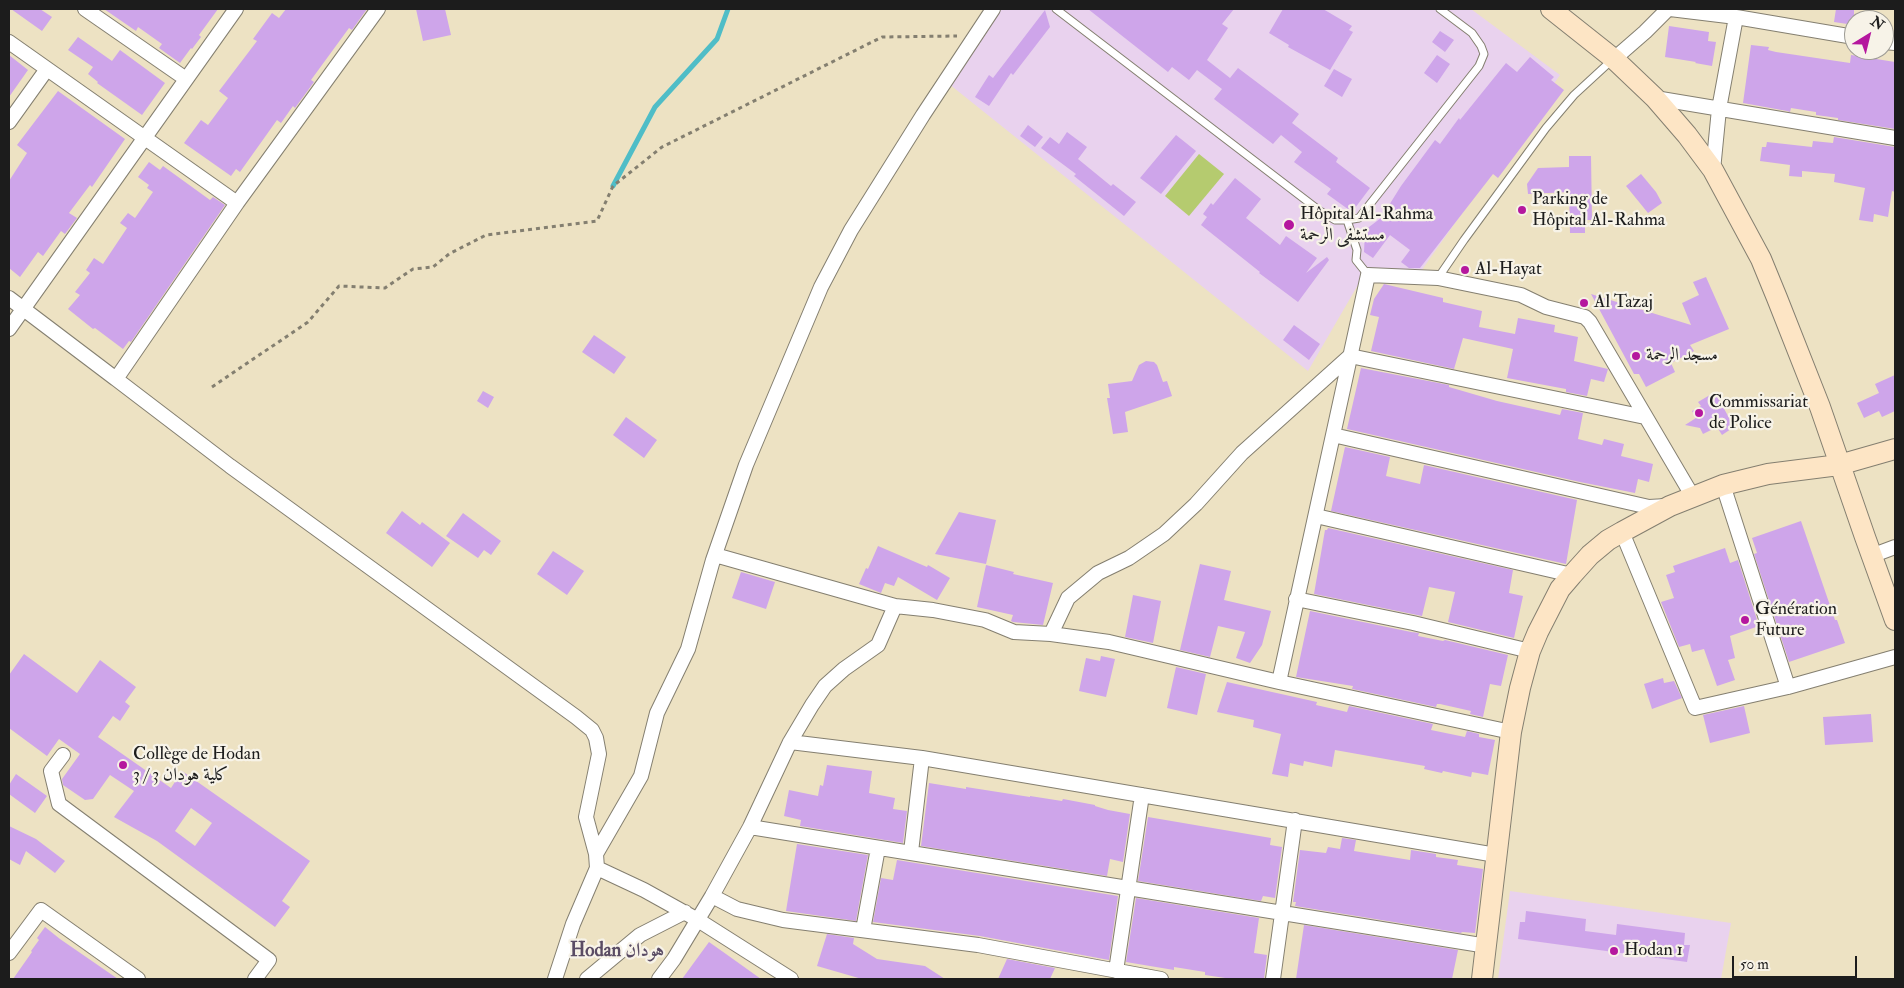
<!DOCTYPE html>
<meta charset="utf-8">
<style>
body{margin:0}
#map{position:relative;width:1904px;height:988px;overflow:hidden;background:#ede2c3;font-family:"IM FELL Double Pica",serif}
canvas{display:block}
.frame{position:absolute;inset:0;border:10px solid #1c1c1c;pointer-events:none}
.north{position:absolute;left:1844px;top:10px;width:50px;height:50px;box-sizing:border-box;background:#f7f3e8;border:1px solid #9f9d96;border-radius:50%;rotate:36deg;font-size:14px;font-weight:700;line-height:20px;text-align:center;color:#1c1c1c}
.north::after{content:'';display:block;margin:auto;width:18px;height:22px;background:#b5179e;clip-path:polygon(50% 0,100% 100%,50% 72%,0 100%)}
.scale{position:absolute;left:1732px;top:956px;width:125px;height:22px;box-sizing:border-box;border:2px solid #1c1c1c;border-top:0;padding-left:6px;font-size:15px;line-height:18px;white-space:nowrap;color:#1c1c1c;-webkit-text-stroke:4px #f7f3e8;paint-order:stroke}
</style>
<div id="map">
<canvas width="1904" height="988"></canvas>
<div class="frame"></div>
<div class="north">N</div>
<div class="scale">50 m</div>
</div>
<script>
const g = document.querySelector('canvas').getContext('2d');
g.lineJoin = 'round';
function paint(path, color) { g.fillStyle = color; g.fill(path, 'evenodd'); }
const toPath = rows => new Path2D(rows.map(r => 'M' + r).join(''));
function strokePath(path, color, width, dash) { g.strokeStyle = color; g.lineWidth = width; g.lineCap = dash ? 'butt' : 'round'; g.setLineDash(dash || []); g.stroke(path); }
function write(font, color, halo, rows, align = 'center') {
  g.font = font + ' "IM FELL Double Pica",Amiri,serif'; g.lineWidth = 4.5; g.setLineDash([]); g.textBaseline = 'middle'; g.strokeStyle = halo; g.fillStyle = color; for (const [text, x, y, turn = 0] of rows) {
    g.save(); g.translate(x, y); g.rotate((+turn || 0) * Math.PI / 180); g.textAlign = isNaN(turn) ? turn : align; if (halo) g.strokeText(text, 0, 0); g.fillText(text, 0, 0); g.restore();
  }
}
const built = toPath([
 [999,9,1471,9,1560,75,1421,271,1366,271,1308,371,949,84],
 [1510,891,1731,923,1721,979,1498,979]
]);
const green = toPath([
 [1199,154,1224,174,1189,216,1165,196]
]);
const stream = toPath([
 [613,186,655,107,717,39,728,9]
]);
const building = toPath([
 [11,9,40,9,52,17,42,31],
 [104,9,218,9,199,35,201,37,192,49,191,48,180,63,159,48,162,44,138,27,136,31],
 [286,9,367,9,352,30,349,28,311,80,314,82,295,108,293,106,281,123,277,120,240,172,236,169,231,176,184,143,201,120,208,125,228,98,219,91,257,41,253,39,272,13,279,18],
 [416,9,445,9,451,35,423,41],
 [1088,9,1234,9,1222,24,1228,28,1207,60,1230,78,1238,68,1299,114,1292,123,1338,158,1336,162,1370,188,1352,212,1327,194,1331,189,1294,162,1302,152,1281,135,1273,144,1214,99,1222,89,1197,70,1189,80,1172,67,1168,72],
 [1283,9,1323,9,1352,26,1349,30,1353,32,1330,70,1288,47,1289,45,1269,33],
 [1836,9,1854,9,1854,25,1834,22],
 [1045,10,1050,27,1013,75,1011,73,989,106,975,97,989,75,993,78],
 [1669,26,1709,32,1708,41,1716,42,1712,66,1695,63,1696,62,1665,57],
 [1440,31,1454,40,1445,52,1432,42],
 [78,37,112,61,120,50,165,83,142,115,97,83,98,82,88,74,93,67,68,50],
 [1751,45,1769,47,1768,50,1776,52,1850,63,1851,55,1895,62,1895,129,1838,120,1838,118,1816,115,1816,112,1791,108,1790,112,1787,111,1743,103],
 [9,55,28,70,9,97],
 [1437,55,1450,64,1437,83,1424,73],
 [1530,57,1554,77,1551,80,1564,90,1498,178,1493,174,1420,268,1409,268,1401,262,1410,250,1390,235,1373,258,1364,252,1365,230,1381,218,1401,186,1435,140,1440,144,1459,118,1460,120,1506,63,1517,72],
 [1334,69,1352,79,1342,97,1324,86],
 [58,91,125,139,92,187,90,185,69,213,77,218,65,234,61,231,43,256,38,252,20,277,9,268,9,181,27,153,17,145],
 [1028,125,1043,137,1035,147,1020,136],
 [1067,132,1087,147,1078,159,1111,186,1113,184,1136,202,1124,216,1074,176,1076,174,1041,148,1050,137,1059,144],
 [1176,135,1196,151,1161,194,1140,178],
 [1834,137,1895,147,1895,192,1892,191,1888,217,1874,214,1873,222,1859,220,1865,188,1834,182,1835,174,1802,171,1802,177,1789,176,1790,165,1760,161,1762,147,1766,147,1767,142,1812,147,1813,141,1833,143],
 [1569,156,1591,156,1592,220,1585,220,1585,233,1570,233,1569,192,1528,194,1527,184,1538,168,1569,167],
 [149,162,160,170,163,166,210,200,213,197,225,205,131,342,129,341,123,349,95,328,93,329,68,309,80,295,75,292,90,273,86,270,94,258,103,264,127,228,120,223,128,213,135,218,153,192,147,188,149,185,138,177],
 [1641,174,1656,192,1662,203,1648,213,1626,186],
 [1235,178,1261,199,1246,218,1280,245,1286,236,1317,258,1306,273,1327,257,1329,260,1298,302,1259,273,1260,272,1201,225,1207,217,1203,214,1211,203,1213,205],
 [1706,277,1729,329,1690,345,1694,351,1671,363,1675,372,1646,387,1639,374,1634,374,1591,294,1691,325,1682,303,1699,295,1693,282],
 [1384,284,1443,298,1443,302,1482,311,1479,327,1515,334,1518,318,1555,325,1554,332,1578,337,1574,361,1608,369,1604,382,1591,379,1587,396,1566,392,1566,389,1507,378,1513,349,1463,338,1454,369,1371,351,1379,317,1370,315,1374,299],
 [1294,325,1320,344,1309,360,1283,340],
 [594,335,626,357,614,374,582,352],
 [1146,361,1154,362,1157,365,1163,382,1167,381,1172,396,1125,412,1128,432,1113,434,1107,398,1110,398,1108,384,1132,381,1139,365],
 [1361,368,1449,385,1449,387,1497,401,1560,415,1562,409,1583,413,1578,439,1602,445,1604,439,1624,444,1621,456,1653,464,1649,482,1638,479,1635,493,1580,482,1347,429],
 [1895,375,1895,411,1882,417,1879,411,1864,418,1857,403,1879,393,1875,384],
 [483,391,494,397,488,408,477,401],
 [1715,392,1734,427,1722,435,1717,427,1703,434,1700,428,1685,425,1696,418,1692,411,1701,406,1698,402],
 [626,417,657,440,644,458,613,435],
 [1345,447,1390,457,1386,476,1420,484,1424,465,1577,500,1566,564,1331,511],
 [402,511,420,525,422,522,450,543,432,567,386,533],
 [959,512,996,520,986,564,935,554],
 [463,513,501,541,491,555,484,550,478,558,446,536],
 [1801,521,1835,620,1837,620,1845,643,1789,662,1754,554,1757,553,1752,538],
 [1328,528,1513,570,1509,593,1523,596,1514,638,1448,622,1455,592,1429,587,1422,616,1314,594,1325,530,1327,530],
 [878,546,927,567,928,565,950,578,937,600,898,577,894,586,885,583,881,593,859,584,866,568,868,569],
 [1725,548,1730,563,1738,560,1759,626,1730,636,1735,658,1728,660,1735,680,1717,686,1704,649,1692,652,1690,644,1679,647,1661,602,1674,598,1666,575,1675,572,1673,566],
 [553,551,584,571,567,595,537,574],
 [1200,564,1231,571,1224,600,1271,611,1262,645,1250,663,1236,658,1245,632,1218,626,1210,657,1180,650],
 [986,565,1014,572,1013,574,1053,583,1043,625,1013,622,1011,621,1013,615,977,607],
 [741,572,775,582,766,609,732,598],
 [1133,595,1161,601,1153,643,1125,637],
 [1310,611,1411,632,1419,633,1418,636,1443,641,1445,640,1508,655,1501,686,1490,684,1483,717,1470,714,1471,711,1440,704,1437,704,1436,707,1352,689,1353,686,1296,677],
 [24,654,77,693,100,660,136,687,125,702,130,706,120,721,113,716,98,737,171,788,182,771,310,861,282,901,290,907,275,927,157,841,114,817,134,791,110,775,93,799,85,800,63,785,62,779,80,754,59,739,47,756,9,728,9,675],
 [191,808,212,823,195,846,175,831],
 [1101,656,1115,659,1106,697,1079,691,1086,658,1100,661],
 [1176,667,1206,674,1197,715,1167,708],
 [1663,678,1664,683,1674,681,1682,698,1652,709,1644,684],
 [1227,682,1317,702,1316,705,1347,712,1349,706,1433,724,1431,730,1465,737,1467,731,1479,734,1479,737,1495,740,1488,775,1472,772,1471,777,1443,771,1442,773,1424,769,1425,766,1335,750,1332,767,1304,761,1303,766,1290,763,1288,777,1272,774,1281,734,1253,727,1254,720,1217,712],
 [1744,706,1750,733,1710,743,1703,715],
 [1871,714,1873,742,1825,745,1823,717],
 [827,765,872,771,869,793,895,798,893,809,907,811,903,843,800,826,801,820,784,816,789,790,818,796,820,785,823,786],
 [16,774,47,796,35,813,9,794,9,785],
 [929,783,966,789,966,787,1030,797,1030,796,1062,801,1063,799,1095,805,1095,806,1108,810,1130,814,1123,862,1110,859,1107,876,921,846],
 [1148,817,1271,838,1270,845,1282,847,1275,898,1263,896,1261,901,1138,881],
 [9,826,36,839,65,861,55,873,26,851,20,865,9,859],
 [1342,838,1356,840,1354,851,1410,860,1411,850,1436,854,1436,857,1458,860,1457,865,1483,869,1475,933,1462,932,1461,933,1295,906,1296,902,1293,902,1300,850,1326,853,1328,847,1340,849],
 [797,844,868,855,856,921,786,911],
 [897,860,1118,896,1109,960,980,936,873,922,881,878,893,880],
 [1136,898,1259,918,1254,953,1267,955,1264,979,1232,979,1205,975,1205,972,1174,967,1174,970,1126,962],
 [1526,911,1586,919,1585,931,1616,935,1617,924,1685,933,1684,945,1690,945,1687,962,1518,939,1520,922,1525,922],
 [1304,925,1458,950,1452,979,1296,979],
 [45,927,60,939,118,979,13,979,32,952,31,951,39,940,37,938],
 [827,934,854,938,853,944,877,959,925,966,945,979,862,979,817,966],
 [709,942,726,954,761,979,682,979],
 [1007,959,1055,968,1050,979,998,979]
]);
const path = toPath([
 [212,387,308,322,339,286,385,288,413,269,433,267,449,254,486,235,597,221,613,186,662,147,882,37,957,36]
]);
const lane = toPath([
 [1056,9,1320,211,1335,220,1347,220,1359,218,1479,66,1484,54,1481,46,1472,33,1440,9],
 [1347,220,1357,250,1356,260,1368,275],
 [1438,278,1464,240,1546,128,1574,95,1612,60]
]);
const street = toPath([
 [85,9,186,79],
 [1670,9,1736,17,1854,37],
 [9,42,237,203,116,379,9,298],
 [1884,42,1895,43],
 [1614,59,1645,32,1668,9],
 [1655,98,1895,138],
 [9,122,47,69],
 [1713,170,1719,109,1736,17],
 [237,203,378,9],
 [9,329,236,9],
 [116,379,230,466,576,717,592,730,596,738,599,754,586,817,596,854,597,868,573,924,555,979],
 [1333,435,1649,507,1666,506],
 [1723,485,1788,687],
 [1316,516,1572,575],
 [1622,532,1695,708,1788,687,1895,657],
 [715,555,895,606],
 [1871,556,1895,547],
 [1296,599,1413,623,1530,651],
 [1051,634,1109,642,1279,682],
 [1511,732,1279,682,1368,275,1438,278,1521,295,1546,307,1585,317,1590,322,1693,497],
 [790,742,922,758,1496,855],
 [63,755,51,771,59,804,269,960,255,979],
 [750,827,1487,946],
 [911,852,922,758],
 [596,854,641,776,657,713,688,649,713,560,746,465,821,287,851,230,923,115,993,9],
 [597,868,644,890,698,920,791,979],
 [712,896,737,909,783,920,978,945,1161,979],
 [863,930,878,848],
 [9,953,41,910,138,979],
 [1116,971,1142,795],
 [587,979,640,935,685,912],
 [659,979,674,959,712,896,750,827,790,742,812,705,825,686,844,669,878,645,895,606,933,610,985,620,1014,632,1051,634,1068,598,1098,573,1129,558,1164,534,1196,504,1242,453,1350,356,1645,417],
 [1273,979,1295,820]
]);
const secondary = toPath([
 [1551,9,1614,59,1655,98,1687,135,1713,170,1761,259,1777,298,1820,407,1865,537,1895,620],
 [1482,979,1511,732,1520,688,1530,651,1538,632,1560,589,1572,575,1590,555,1608,540,1622,532,1670,506,1723,485,1768,474,1839,465,1895,449]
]);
const markers = [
 [1522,210,5,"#b5179e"],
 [1289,225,6,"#b5179e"],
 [1465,270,5,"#b5179e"],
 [1584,303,5,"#b5179e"],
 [1636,356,5,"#b5179e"],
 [1699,413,5,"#b5179e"],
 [1745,620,5,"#b5179e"],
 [123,765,5,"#b5179e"],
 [1614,951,5,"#b5179e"]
];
const poiNames = [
 ["Parking de",1532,200],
 ["Hôpital Al-Rahma",1532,221],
 ["Hôpital Al-Rahma",1300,215],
 ["مستشفى الرحمة",1300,236],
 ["Al-Hayat",1475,270],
 ["Al Tazaj",1594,303],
 ["مسجد الرحمة",1646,356],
 ["Commissariat",1709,403],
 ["de Police",1709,424],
 ["Génération",1755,610],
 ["Future",1755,631],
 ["Collège de Hodan",133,755],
 ["3 / كلية هودان 3",133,776],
 ["Hodan 1",1624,951]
];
const neighbourhoodNames = [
 ["Hodan هودان",617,952]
];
paint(built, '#e9d2ee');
paint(green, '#b5cb6f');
strokePath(stream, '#4fbdc7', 5);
paint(building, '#cea5ea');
strokePath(lane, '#847f70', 9);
strokePath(street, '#847f70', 16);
strokePath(secondary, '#847f70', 22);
strokePath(path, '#847f70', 3, [4, 4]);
strokePath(lane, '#fff', 7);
strokePath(street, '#fff', 14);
strokePath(secondary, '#fde5c5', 20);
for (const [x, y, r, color] of markers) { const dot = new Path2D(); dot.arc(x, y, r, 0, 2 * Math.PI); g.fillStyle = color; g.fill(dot); strokePath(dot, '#f7f3e8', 2); }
write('18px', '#1c1c1c', '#f7f3e8', poiNames, 'left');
write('bold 19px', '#5a4c64', '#f7f3e8', neighbourhoodNames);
</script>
